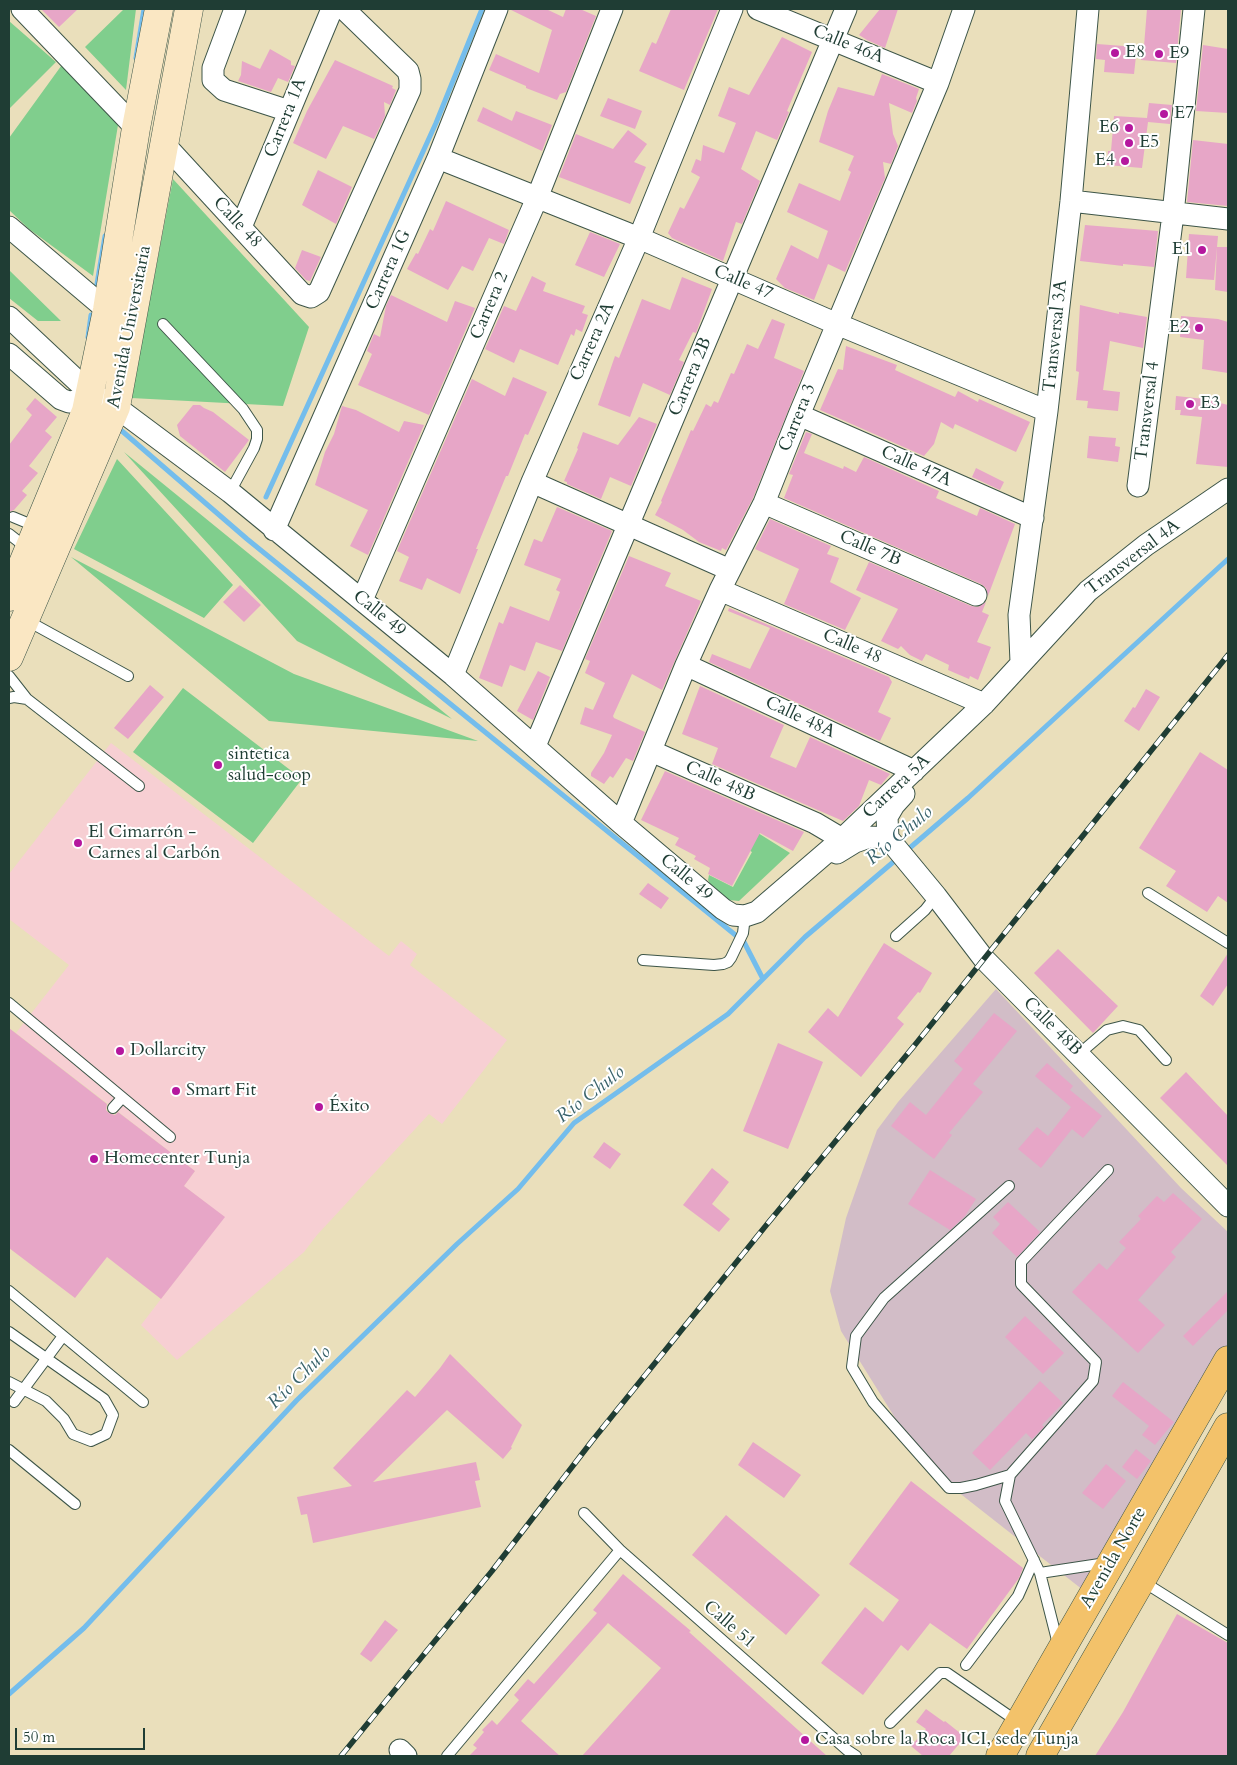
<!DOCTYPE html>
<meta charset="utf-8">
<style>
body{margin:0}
#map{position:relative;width:1237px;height:1765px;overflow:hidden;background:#eadfbb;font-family:Cardo,serif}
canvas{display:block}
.frame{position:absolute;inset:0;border:10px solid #1f3d34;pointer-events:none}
.scale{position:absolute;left:15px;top:1728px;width:130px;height:22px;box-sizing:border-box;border:2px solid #1f3d34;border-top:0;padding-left:6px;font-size:15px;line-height:18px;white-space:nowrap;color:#1f3d34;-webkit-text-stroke:4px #fff;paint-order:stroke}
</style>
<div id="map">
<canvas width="1237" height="1765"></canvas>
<div class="frame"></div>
<div class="scale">50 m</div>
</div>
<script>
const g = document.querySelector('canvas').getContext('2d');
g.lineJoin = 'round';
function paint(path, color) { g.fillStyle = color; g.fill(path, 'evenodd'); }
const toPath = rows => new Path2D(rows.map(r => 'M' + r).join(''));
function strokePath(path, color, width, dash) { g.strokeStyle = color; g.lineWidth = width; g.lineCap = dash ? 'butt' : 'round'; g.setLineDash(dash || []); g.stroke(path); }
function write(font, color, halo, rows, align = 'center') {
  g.font = font + ' Cardo,serif'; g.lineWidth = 4; g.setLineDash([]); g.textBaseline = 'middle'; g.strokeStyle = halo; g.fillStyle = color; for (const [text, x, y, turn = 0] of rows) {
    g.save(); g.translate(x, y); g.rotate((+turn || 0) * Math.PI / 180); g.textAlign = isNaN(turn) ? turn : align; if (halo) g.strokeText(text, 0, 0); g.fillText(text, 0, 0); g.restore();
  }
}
const built = toPath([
 [111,743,389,956,401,941,417,954,410,965,507,1040,442,1124,429,1114,317,1235,304,1252,177,1360,141,1325,224,1217,184,1186,195,1171,16,1033,69,965,9,919,9,874]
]);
const industrial = toPath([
 [996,989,1181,1188,1228,1232,1228,1344,1083,1590,925,1466,841,1331,830,1291,846,1218,877,1130,898,1102]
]);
const green = toPath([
 [124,9,136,9,126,90,85,47],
 [9,21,56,62,9,109],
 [64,62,119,119,93,276,29,229,9,210,9,138],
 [173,179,309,327,283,406,131,398],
 [9,270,61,321,38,321,9,298],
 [124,452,452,719,297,641],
 [117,459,233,585,204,618,74,549],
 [71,557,294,674,478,741,269,721],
 [183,688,302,779,253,843,133,752],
 [750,828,790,853,739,901,729,900,710,884,708,880,709,875,733,887,752,852,740,845]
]);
const stream = toPath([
 [136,58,144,9],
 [97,284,105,236],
 [88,337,91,315],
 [122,431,247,539,744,942,763,979],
 [266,497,436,123,482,9],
 [905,852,968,798,1228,559],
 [9,1694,84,1628,297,1400,457,1244,518,1189,574,1123,728,1014,805,937,898,858]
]);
const building = toPath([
 [41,9,78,9,59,27],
 [509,9,546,9,563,17,566,9,580,9,596,16,566,92,560,94,557,100,526,88,526,86,489,70,496,54,539,73,552,30],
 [671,9,718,9,684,90,639,71,652,42,656,44],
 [880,9,898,9,885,48,867,40,859,35],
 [1147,9,1181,9,1176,63,1141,60,1142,46,1144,46],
 [782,37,812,52,787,111,789,112,777,140,756,131,741,169,760,181,742,224,736,222,723,261,672,238,668,233,680,207,684,209,700,177,691,172,696,159,701,161,703,145,724,153,736,123,718,116,729,87,749,95],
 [1097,44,1137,47,1134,74,1104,72,1105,60,1096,59],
 [1203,45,1228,49,1228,113,1196,111],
 [270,49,291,61,291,65,295,66,288,82,278,78,271,92,238,81,241,75,242,61,260,69],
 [335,60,393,86,392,88,396,90,390,105,384,102,385,116,374,139,343,126,326,159,293,143,307,111],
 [882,74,919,89,916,98,917,101,912,113,889,103,893,134,898,146,891,164,883,162,885,178,845,272,828,264,814,300,785,288,776,279,791,245,818,259,828,231,787,212,799,183,840,201,851,172,848,170,854,156,819,142,828,111,838,87,874,96],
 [608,98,642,111,635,129,600,116],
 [1149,103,1172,105,1170,124,1148,122,1142,168,1107,165,1108,151,1111,151,1114,116,1147,118],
 [483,107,512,121,516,111,552,125,542,151,477,121],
 [628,130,647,144,634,162,646,167,630,204,559,177,576,134,613,149],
 [1193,140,1228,144,1228,206,1187,202],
 [318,170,352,187,336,224,302,205],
 [446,201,509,230,504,244,489,238,473,271,462,266,448,290,407,269,416,253,418,254,430,229,433,231],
 [1085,225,1158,231,1154,267,1123,264,1123,266,1080,261],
 [590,232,620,244,604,277,575,265],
 [1189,234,1218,236,1214,280,1186,278],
 [1217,247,1228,247,1228,292,1215,290],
 [302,250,321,257,310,281,306,280,295,268],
 [532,276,546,283,543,291,585,306,582,313,588,315,582,332,576,329,574,336,571,334,558,365,520,349,514,363,485,349,504,306,516,311],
 [682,277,712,289,696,333,693,332,679,360,684,362,670,395,643,383,630,417,598,405,615,356,619,358,642,299,670,310],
 [391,295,447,322,455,301,475,308,429,415,358,385,372,354,367,351,374,334,380,337,386,306],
 [1080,305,1119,314,1119,312,1147,317,1143,348,1110,341,1103,390,1120,392,1118,411,1087,408,1088,401,1076,400,1079,372,1076,371],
 [1181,316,1218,319,1228,322,1228,373,1202,369,1204,340,1180,337],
 [772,319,785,324,774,358,804,371,753,498,726,550,722,548,721,551,699,542,683,530,655,515,662,502,661,501,691,430,693,431,706,404,711,407,714,401,718,403,731,373,734,374,747,344,758,349],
 [846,346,897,365,895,370,955,397,958,391,978,402,979,399,1030,422,1016,452,955,424,953,429,941,422,934,444,924,456,820,410,838,369,843,370],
 [513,377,547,392,528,435,525,434,508,476,506,476,476,549,478,549,460,594,427,578,422,590,399,581,409,557,397,551,472,379,505,396],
 [1176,396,1205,399,1228,405,1228,467,1196,464,1202,417,1180,415,1181,410,1175,410],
 [35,398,57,417,45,431,52,437,29,466,38,473,22,491,27,495,14,510,9,512,9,445,32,415,26,409],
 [193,405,200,405,204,408,213,412,249,440,225,472,180,436,177,425],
 [342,406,356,410,399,432,404,421,424,425,368,555,350,546,368,510,315,485,325,452,334,434],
 [639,417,657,424,631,486,610,477,601,499,567,484,567,482,564,481,578,449,577,448,583,432,618,445],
 [806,432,812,434,804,453,843,469,844,466,856,472,864,457,939,491,936,498,977,516,980,508,1015,524,988,596,986,588,981,584,784,498,793,475,789,474],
 [1089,436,1116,438,1115,446,1120,447,1118,462,1087,458],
 [976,468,1004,482,1000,490,972,477],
 [557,507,612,531,562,651,536,642,525,671,510,665,502,687,479,678,499,622,503,624,510,606,549,621,560,592,556,590,561,579,524,565,534,539,542,542],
 [770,519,831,546,827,554,839,558,830,582,861,598,845,630,784,604,799,569,755,549],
 [629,556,671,573,665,586,701,601,662,690,632,674,613,716,614,718,645,732,633,761,626,758,613,778,610,776,604,784,591,776,591,773,604,753,612,735,580,724,585,707,593,710,605,683,585,673,590,661,585,659],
 [869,562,971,606,978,607,986,602,982,612,989,615,977,642,991,647,978,680,970,676,969,679,948,670,949,665,926,654,922,661,910,655,901,646,898,649,881,641,898,609,856,590],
 [240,585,261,605,244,622,223,602],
 [729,608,889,677,892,682,878,712,891,718,880,741,709,662,712,654,750,669,770,628,728,611],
 [538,671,550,677,533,720,517,711],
 [150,685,164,697,128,739,114,728],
 [700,686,784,725,770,757,796,768,810,737,890,774,881,785,869,780,859,806,843,821,712,764,718,748,682,734],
 [1146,689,1160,697,1139,731,1124,721,1133,707,1135,708],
 [1200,752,1228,770,1228,903,1218,896,1207,912,1166,886,1176,871,1139,848],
 [665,771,804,832,793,851,760,833,732,886,708,874,710,868,694,859,696,856,675,845,679,838,641,820],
 [648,883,669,898,661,909,639,894],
 [884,943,932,973,920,993,918,992,897,1018,904,1024,861,1077,808,1032,828,1008,838,1017],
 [1058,949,1118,1006,1093,1033,1034,973],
 [1228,953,1228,984,1213,1006,1200,996],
 [994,1013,1017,1031,973,1084,983,1092,949,1133,952,1135,934,1159,891,1126,910,1102,926,1115,963,1069,954,1061],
 [9,1028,107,1104,106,1110,109,1113,115,1115,118,1112,195,1171,184,1186,225,1217,161,1299,107,1257,75,1298,9,1248],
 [778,1043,823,1062,788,1149,743,1131],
 [1047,1063,1073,1086,1070,1090,1102,1116,1083,1138,1072,1129,1041,1168,1018,1149,1037,1127,1048,1136,1071,1107,1035,1076],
 [1186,1072,1228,1116,1228,1166,1160,1098],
 [604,1142,621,1154,610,1169,593,1157],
 [712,1168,729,1182,712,1204,730,1219,719,1232,683,1205],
 [930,1170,976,1199,965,1216,950,1230,908,1204],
 [1173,1193,1202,1219,1171,1252,1176,1257,1138,1300,1165,1325,1138,1353,1072,1292,1099,1263,1107,1270,1126,1248,1119,1242,1141,1219,1138,1216,1157,1196,1164,1202],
 [1008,1202,1040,1232,1017,1257,992,1233,1000,1224,993,1217],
 [1228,1291,1228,1310,1193,1346,1183,1336],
 [1025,1316,1064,1353,1043,1374,1005,1337],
 [450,1354,522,1425,511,1447,512,1448,503,1459,447,1410,373,1482,476,1462,480,1480,475,1481,481,1507,313,1543,307,1514,301,1515,297,1497,352,1486,333,1468,407,1390,415,1397,440,1368],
 [1040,1381,1063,1403,1042,1425,1044,1427,1032,1439,1026,1433,990,1470,972,1453],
 [1123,1382,1174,1422,1155,1445,1142,1435,1149,1426,1112,1396],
 [753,1442,801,1475,784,1498,738,1465],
 [1136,1449,1151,1461,1137,1479,1122,1467],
 [1106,1464,1126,1481,1103,1509,1082,1493],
 [911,1481,1023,1568,1019,1578,967,1649,930,1623,908,1651,901,1645,863,1695,821,1663,865,1607,883,1622,899,1600,849,1564],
 [726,1515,820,1595,786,1635,692,1555],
 [623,1574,691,1631,689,1632,827,1756,582,1756,661,1668,608,1623,521,1721,560,1756,469,1756,477,1748,473,1745,484,1732,482,1730,492,1720,497,1725,519,1700,514,1695,528,1679,534,1684,597,1613,593,1610],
 [1177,1614,1228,1643,1228,1756,1095,1756,1123,1712],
 [385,1620,398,1630,371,1662,360,1654],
 [926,1709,944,1722,945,1721,965,1737,949,1756,923,1756,911,1746,926,1729,916,1722]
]);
const lane = toPath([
 [163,324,243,409,257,430,257,439,254,448,230,492],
 [13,517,37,527],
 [9,534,23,545,26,551],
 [26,620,128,676],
 [9,676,27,699,139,786],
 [9,698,14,697,27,699],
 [1148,893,1228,943],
 [896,936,925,910,936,896],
 [643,960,714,965,723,964,728,962,731,958,743,933,745,916],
 [9,1003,170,1137],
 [1079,1054,1107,1030,1123,1026,1139,1030,1166,1060],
 [113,1108,122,1098],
 [1009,1186,884,1298,856,1336,852,1367,873,1402,949,1488,961,1488,976,1485,1010,1475],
 [9,1291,143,1402],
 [9,1332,104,1399,113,1415,106,1434,91,1441,73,1434,64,1419,46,1401,9,1382],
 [14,1402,63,1336],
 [9,1450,75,1504],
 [584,1513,620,1550,847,1750,856,1756],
 [1040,1573,1106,1563],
 [1142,1581,1228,1635],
 [1058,1644,1040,1573,1005,1501,1010,1475,1093,1381,1096,1362,1021,1284,1021,1262,1108,1170],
 [966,1665,1018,1596,1034,1560],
 [890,1723,940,1673,947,1673,1018,1722],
 [447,1756,620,1550]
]);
const street = toPath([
 [22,9,136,128],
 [235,9,213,68,213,80,224,90,289,111],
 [758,9,938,83],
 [166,146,302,294,311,297,319,292,410,90,410,79,408,71,344,9],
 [438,158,639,238,837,324,1047,411],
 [1071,201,1228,219],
 [9,227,107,310],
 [241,227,332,9],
 [9,317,90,393,116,407,230,492,453,675,621,823,723,909,733,915,745,916,757,912,842,839,984,704,1088,591,1146,545,1228,489],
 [9,354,61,399,69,402,77,401,90,393],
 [799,415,1033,518],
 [532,482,730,570],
 [1138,486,1173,214,1194,9],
 [764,503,976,595],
 [274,530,438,158,497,9],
 [720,590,984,704],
 [362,600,537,198,612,9],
 [1021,662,1019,615,1047,411,1071,201,1088,9],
 [686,665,914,771],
 [453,675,532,482,639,238,732,9],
 [535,746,846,9],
 [651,751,815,823,842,839],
 [904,794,894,805,887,817,888,838,936,896,984,959,1228,1206],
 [621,823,686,665,720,590,764,503,799,415,938,83,964,9],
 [837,853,855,842,869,837,888,838],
 [400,1750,406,1756]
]);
const secondary = toPath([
 [9,597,86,411,107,310,136,128,159,9],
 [9,657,116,407,189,9]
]);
const primary = toPath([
 [1000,1756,1228,1360],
 [1040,1756,1141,1581,1228,1427]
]);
const rail = toPath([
 [341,1756,492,1571,592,1441,768,1223,914,1046,1228,655]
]);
const markers = [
 [1115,53,5,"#b5179e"],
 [1159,54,5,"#b5179e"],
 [1164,114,5,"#b5179e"],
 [1129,128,5,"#b5179e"],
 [1129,143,5,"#b5179e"],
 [1125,161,5,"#b5179e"],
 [1202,250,5,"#b5179e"],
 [1199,328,5,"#b5179e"],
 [1190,404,5,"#b5179e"],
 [218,765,5,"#b5179e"],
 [78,843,5,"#b5179e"],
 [120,1051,5,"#b5179e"],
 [176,1091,5,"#b5179e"],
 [319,1107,5,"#b5179e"],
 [94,1159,5,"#b5179e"],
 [805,1740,5,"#b5179e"]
];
const streetNames = [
 ["Calle 46A",848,45,22],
 ["Carrera 1A",286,118,-68],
 ["Calle 48",237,223,47],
 ["Carrera 1G",389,270,-66],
 ["Calle 47",743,283,23],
 ["Carrera 2",490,306,-67],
 ["Avenida Universitaria",130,327,-79],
 ["Transversal 3A",1056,336,-84],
 ["Carrera 2A",593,342,-66],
 ["Carrera 2B",691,377,-67],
 ["Transversal 4",1148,411,-83],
 ["Carrera 3",798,418,-68],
 ["Calle 47A",916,467,24],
 ["Calle 7B",870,549,23],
 ["Transversal 4A",1133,558,-37],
 ["Calle 49",379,614,39],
 ["Calle 48",852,647,23],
 ["Calle 48A",800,718,25],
 ["Calle 48B",720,782,24],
 ["Carrera 5A",897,787,-43],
 ["Calle 49",686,878,40],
 ["Calle 48B",1052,1027,45],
 ["Avenida Norte",1114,1558,-60],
 ["Calle 51",729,1625,41]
];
const poiNames = [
 ["E8",1125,53],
 ["E9",1169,54],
 ["E7",1174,114],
 ["E6",1119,128,"right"],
 ["E5",1139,143],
 ["E4",1115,161,"right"],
 ["E1",1192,250,"right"],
 ["E2",1189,328,"right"],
 ["E3",1200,404],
 ["sintetica",228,755],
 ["salud-coop",228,776],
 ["El Cimarrón -",88,833],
 ["Carnes al Carbón",88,854],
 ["Dollarcity",130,1051],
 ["Smart Fit",186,1091],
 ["Éxito",329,1107],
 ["Homecenter Tunja",104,1159],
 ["Casa sobre la Roca ICI, sede Tunja",815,1740]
];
const waterNames = [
 ["Río Chulo",900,836,-40],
 ["Río Chulo",591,1095,-38],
 ["Río Chulo",300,1378,-45]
];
paint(built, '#f7cfd3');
paint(industrial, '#d2bdc7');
paint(green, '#80ce8d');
strokePath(stream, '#74bdec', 5);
paint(building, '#e7a6c7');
strokePath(lane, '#3d5548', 12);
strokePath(street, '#3d5548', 23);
strokePath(secondary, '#3d5548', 29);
strokePath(primary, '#3d5548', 29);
strokePath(lane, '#fff', 10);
strokePath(street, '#fff', 21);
strokePath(secondary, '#fae7c3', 28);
strokePath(primary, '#f3c26a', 28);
strokePath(rail, '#1f3d34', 5.5);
strokePath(rail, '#fff', 4, [11]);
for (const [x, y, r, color] of markers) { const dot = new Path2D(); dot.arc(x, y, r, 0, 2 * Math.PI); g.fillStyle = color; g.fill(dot); strokePath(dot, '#fff', 2); }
write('18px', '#1f3d34', '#fff', streetNames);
write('18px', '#1f3d34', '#fff', poiNames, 'left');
write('italic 19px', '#39636b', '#fff', waterNames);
</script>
